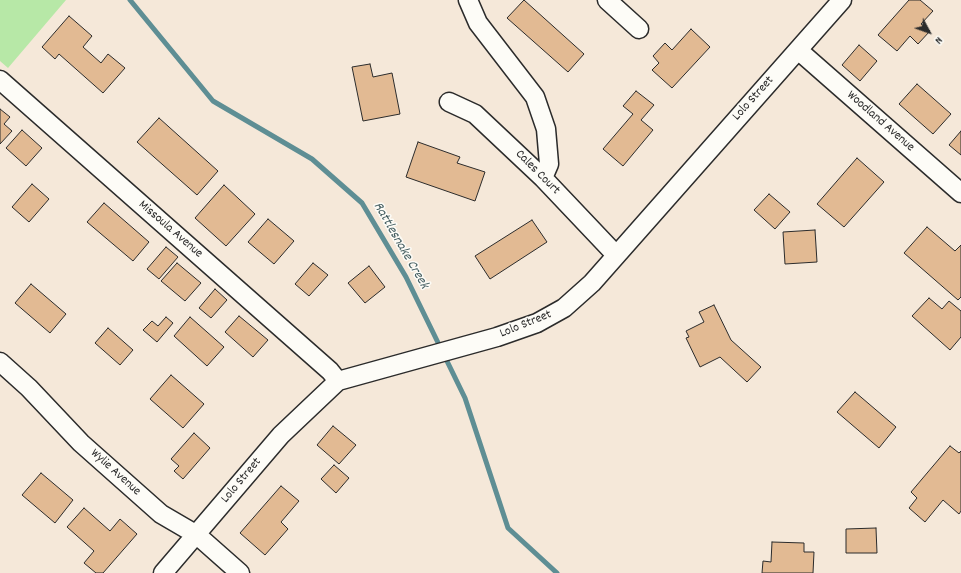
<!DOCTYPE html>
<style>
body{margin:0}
#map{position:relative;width:961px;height:573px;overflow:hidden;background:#f5e8d9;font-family:Dekko,sans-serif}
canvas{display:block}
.north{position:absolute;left:909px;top:12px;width:40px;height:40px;-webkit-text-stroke:3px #fdfcf7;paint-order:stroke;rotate:131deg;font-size:11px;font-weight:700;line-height:16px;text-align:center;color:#2b2b2b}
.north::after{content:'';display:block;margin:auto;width:14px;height:18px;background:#2b2b2b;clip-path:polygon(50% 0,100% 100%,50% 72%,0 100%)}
</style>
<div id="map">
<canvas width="961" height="573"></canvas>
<div class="north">N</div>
</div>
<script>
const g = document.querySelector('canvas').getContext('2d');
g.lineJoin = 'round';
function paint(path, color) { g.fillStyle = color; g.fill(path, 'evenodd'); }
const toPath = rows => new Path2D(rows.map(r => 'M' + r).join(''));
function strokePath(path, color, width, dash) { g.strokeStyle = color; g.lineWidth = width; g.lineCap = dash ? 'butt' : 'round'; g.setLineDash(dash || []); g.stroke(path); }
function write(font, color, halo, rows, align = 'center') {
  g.font = font + ' Dekko,sans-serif'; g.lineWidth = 3; g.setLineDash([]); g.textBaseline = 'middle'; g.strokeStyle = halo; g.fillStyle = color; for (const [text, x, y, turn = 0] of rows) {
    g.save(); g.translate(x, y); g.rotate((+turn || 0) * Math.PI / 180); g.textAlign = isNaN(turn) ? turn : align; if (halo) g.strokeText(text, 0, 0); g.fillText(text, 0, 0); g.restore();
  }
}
const green = toPath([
 [0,0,66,0,8,68,0,61]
]);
const stream = toPath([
 [130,0,213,101,312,159,362,203,406,277,465,398,508,528,557,573]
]);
const building = toPath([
 [524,0,584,54,568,72,507,18,524,0],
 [909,0,920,0,933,11,921,24,930,31,918,44,910,36,897,51,878,35,909,0],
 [69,16,92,36,83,47,101,63,108,54,125,68,103,93,59,54,55,59,42,47,69,16],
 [691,29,710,47,672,88,652,70,659,63,653,56,665,43,672,50,691,29],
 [859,45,877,61,860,81,842,65,859,45],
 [370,64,373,77,392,73,400,114,363,121,352,67,370,64],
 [917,84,951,114,933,134,899,104,917,84],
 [636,91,654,105,641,120,653,130,623,166,603,149,633,114,623,106,636,91],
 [0,109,10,117,4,124,12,131,0,144,0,109],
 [159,118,218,171,197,195,137,142,159,118],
 [22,130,42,148,26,166,6,148,22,130],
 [961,131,961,155,949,145,961,131],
 [418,142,460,157,457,163,485,172,475,201,406,177,418,142],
 [857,158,884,182,844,227,817,204,857,158],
 [32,184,49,199,29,222,12,207,32,184],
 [224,185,255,214,226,246,195,218,224,185],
 [769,194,790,212,775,229,754,210,769,194],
 [104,203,149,242,133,261,87,222,104,203],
 [268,219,294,241,274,264,248,242,268,219],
 [532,220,547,242,490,279,475,256,532,220],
 [927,227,955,251,961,245,961,297,958,300,904,253,927,227],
 [815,230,817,262,785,264,783,232,815,230],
 [166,247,178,257,159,279,147,269,166,247],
 [177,263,201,283,185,301,161,281,177,263],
 [313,263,328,275,309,296,295,284,313,263],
 [369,266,385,287,365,303,348,283,369,266],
 [31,284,66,314,50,333,15,303,31,284],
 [215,289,227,300,211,318,199,308,215,289],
 [929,298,942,309,949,301,961,311,961,337,950,350,912,316,929,298],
 [714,305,731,340,761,367,747,382,720,357,700,367,686,338,689,337,686,331,704,322,699,312,714,305],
 [239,316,268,340,253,357,225,332,239,316],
 [166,317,173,323,157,342,143,330,152,321,158,326,166,317],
 [190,317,224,347,207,366,174,336,190,317],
 [108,328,133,350,120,365,95,343,108,328],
 [171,375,204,404,183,428,150,399,171,375],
 [855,392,896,427,879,448,837,412,855,392],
 [333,426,356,445,339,464,317,445,333,426],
 [194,433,210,448,183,479,174,471,179,466,171,459,194,433],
 [950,446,959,453,961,451,961,511,959,514,943,500,925,522,909,508,917,498,911,492,950,446],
 [334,465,349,478,336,493,321,479,334,465],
 [41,473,73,500,55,523,22,495,41,473],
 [281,486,299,501,281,522,288,529,265,555,240,533,281,486],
 [84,508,110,531,120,519,137,534,103,573,96,573,84,563,94,551,67,527,84,508],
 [876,528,877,553,846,553,846,529,876,528],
 [772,542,804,543,804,552,814,552,813,573,762,573,763,561,771,562,772,542]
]);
const minor = toPath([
 [468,0,478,23,535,97,546,129,549,164,543,178],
 [607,0,639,29],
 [798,50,961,193],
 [0,80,330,371,338,381],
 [449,102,475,114,543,178,616,255],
 [0,362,29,388,81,443,161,514,197,535,240,573],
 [163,573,281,435,338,381,497,337,537,323,564,308,592,283,842,0]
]);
const streetNames = [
 ["Lolo Street",754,99,-48],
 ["Woodland Avenue",880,122,41],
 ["Cales Court",537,173,45],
 ["Missoula Avenue",170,230,41],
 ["Lolo Street",526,325,-22],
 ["Wylie Avenue",115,473,42],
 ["Lolo Street",242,481,-50]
];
const waterNames = [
 ["Rattlesnake Creek",400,246,60]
];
paint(green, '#b7e8a7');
strokePath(stream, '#5e8e94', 5);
paint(building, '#e2ba93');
strokePath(building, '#2b2b2b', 1);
strokePath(minor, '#2b2b2b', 21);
strokePath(minor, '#fdfcf7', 18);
write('13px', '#2b2b2b', '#fdfcf7', streetNames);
write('italic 14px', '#445d60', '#fdfcf7', waterNames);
</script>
